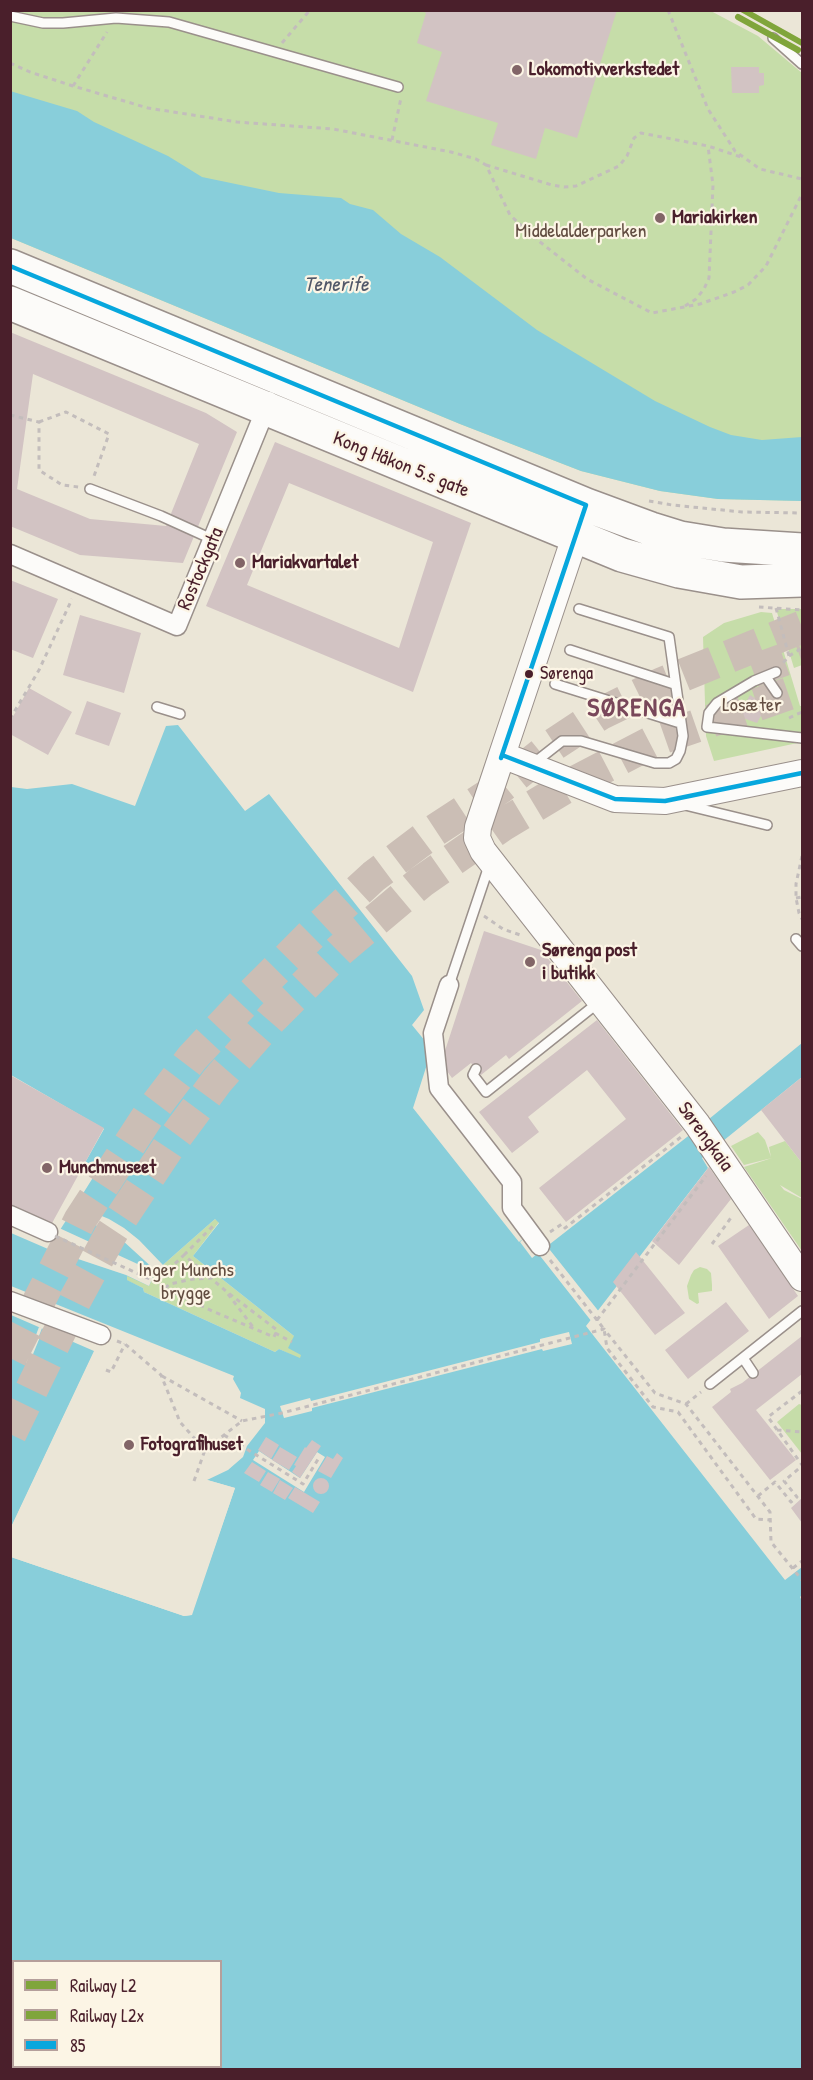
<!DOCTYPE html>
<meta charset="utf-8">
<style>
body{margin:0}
#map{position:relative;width:813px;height:2080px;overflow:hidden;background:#ebe6d7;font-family:"Patrick Hand",sans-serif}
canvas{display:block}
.frame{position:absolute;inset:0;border:12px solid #4a1f2b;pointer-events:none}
.legend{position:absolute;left:12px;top:1960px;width:210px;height:108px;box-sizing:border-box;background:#fcf5e5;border:2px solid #b59f9b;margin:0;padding:8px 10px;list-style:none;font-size:18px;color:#4a1f2b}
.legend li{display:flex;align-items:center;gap:12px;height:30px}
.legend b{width:30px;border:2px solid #b59f9b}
</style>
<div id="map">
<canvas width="813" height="2080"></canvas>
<div class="frame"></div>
<ul class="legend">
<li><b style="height:8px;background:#80a53b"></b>Railway L2</li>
<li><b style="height:8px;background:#80a53b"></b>Railway L2x</li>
<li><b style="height:8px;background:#07a7dd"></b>85</li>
</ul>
</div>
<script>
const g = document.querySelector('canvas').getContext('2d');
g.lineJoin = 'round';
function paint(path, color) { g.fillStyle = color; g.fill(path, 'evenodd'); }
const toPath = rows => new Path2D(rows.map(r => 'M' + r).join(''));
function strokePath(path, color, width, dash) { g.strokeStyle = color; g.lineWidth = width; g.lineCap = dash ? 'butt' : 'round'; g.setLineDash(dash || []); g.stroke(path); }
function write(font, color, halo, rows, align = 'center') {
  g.font = font + ' "Patrick Hand",sans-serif'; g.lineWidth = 4.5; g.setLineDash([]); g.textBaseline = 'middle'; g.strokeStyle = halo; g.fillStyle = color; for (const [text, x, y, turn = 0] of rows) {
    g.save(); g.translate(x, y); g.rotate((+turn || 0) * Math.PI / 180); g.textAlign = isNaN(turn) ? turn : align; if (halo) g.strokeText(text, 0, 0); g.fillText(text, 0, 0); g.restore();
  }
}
const green = toPath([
 [709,10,758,36,802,73,802,501,718,499,660,491,581,471,460,424,11,238,10,11],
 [776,609,802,609,802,665,794,668],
 [761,612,772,613,800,706,802,706,802,742,714,761,706,736,703,637,724,623],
 [758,1132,765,1140,771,1157,769,1147,785,1141,802,1163,802,1198,780,1185,784,1190,802,1199,802,1251,744,1167,772,1158,744,1165,731,1146],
 [215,1219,219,1222,193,1256,294,1336,302,1355,300,1359,279,1349,275,1352,144,1292,143,1288,126,1280,126,1275,149,1285,156,1271],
 [700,1267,707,1269,711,1273,712,1285,712,1291,698,1293,699,1303,697,1304,689,1299,687,1286,691,1275,694,1270],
 [799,1404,802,1405,802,1454,777,1422]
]);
const water = toPath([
 [10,91,77,111,94,122,168,156,202,177,279,193,341,198,350,204,373,210,401,234,440,257,537,330,655,401,710,427,731,435,762,440,802,437,802,501,718,499,660,491,581,471,460,424,11,238],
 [178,725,245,811,269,794,412,976,424,1010,412,1025,430,1047,434,1059,429,1085,505,1183,502,1207,524,1238,520,1242,532,1258,687,1137,802,1043,802,1077,702,1158,708,1168,586,1326,785,1580,802,1567,802,1595,800,1597,802,1601,802,2069,11,2069,11,1557,184,1616,191,1615,235,1488,207,1480,228,1470,243,1457,247,1446,265,1423,265,1409,240,1398,241,1393,233,1379,234,1376,11,1286,11,1233,48,1249,94,1176,82,1168,104,1129,11,1075,11,787,27,789,72,784,135,806,166,726],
 [215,1219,219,1223,193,1256,294,1336,288,1348,301,1355,300,1358,279,1349,275,1352,144,1292,143,1288,127,1280,127,1276,149,1286,156,1271],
 [14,1962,220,1962,220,2066,14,2066],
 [11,1315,94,1351,11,1527]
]);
const pier = toPath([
 [430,1055,434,1059,429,1085,505,1183,502,1207,524,1238,519,1242,413,1108],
 [75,1205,109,1219,124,1228,139,1240,163,1265,156,1271,122,1240,92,1223,70,1214],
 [57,1227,155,1272,149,1286,126,1275,48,1249,47,1245],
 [546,1245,600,1313,592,1322,537,1252],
 [39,1327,42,1328,39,1336,40,1337,29,1364,21,1361,32,1334,36,1335],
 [569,1332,572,1344,543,1351,542,1349,312,1408,312,1411,284,1418,280,1406,310,1398,311,1401,540,1342,540,1339],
 [96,1348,97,1352,13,1528,10,1530],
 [259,1451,300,1478,317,1452,325,1457,304,1492,253,1460],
 [204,1479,235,1488,192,1615,184,1616,11,1557,11,1554,184,1613,189,1612,232,1490,206,1483]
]);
const ferry = toPath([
 [10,2068,33,2070]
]);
const building = toPath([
 [420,10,617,10,577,138,545,128,536,159,491,145,498,123,426,101,442,52,417,43,426,13],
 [731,67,759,67,759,73,764,73,764,85,759,86,759,93,732,93],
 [10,332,206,413,237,432,183,563,80,555,10,526],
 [33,374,199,444,166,526,90,519,17,489],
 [275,442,471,523,413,692,206,606],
 [289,483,433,542,399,648,247,585],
 [10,580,58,599,33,658,10,649],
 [80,615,141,633,124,693,63,675],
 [29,688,72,712,48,755,10,734,10,722],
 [758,693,764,697,762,702,767,705,757,723,743,718,744,716,740,713,750,695,755,698],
 [87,701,121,713,109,746,75,734],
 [484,931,541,950,582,1001,509,1059,506,1055,481,1075,471,1063,452,1078,441,1063],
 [597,1020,683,1130,566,1222,539,1188,626,1119,587,1070,528,1117,539,1132,512,1153,479,1112],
 [10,1075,104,1128,51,1225,10,1207],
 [802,1077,802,1163,761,1110],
 [709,1167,731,1199,679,1265,652,1241],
 [749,1225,798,1296,769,1319,718,1246],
 [636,1252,685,1313,655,1335,613,1282],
 [726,1302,749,1331,688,1379,665,1350],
 [802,1336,802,1374,756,1410,796,1460,770,1480,712,1407,731,1392,730,1389,742,1383],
 [266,1437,279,1445,271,1459,258,1450],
 [312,1440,321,1446,300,1478,292,1472,296,1466,294,1465,305,1447,306,1448],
 [280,1447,297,1457,289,1470,272,1460],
 [337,1453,343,1458,331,1478,318,1471,327,1456,333,1459],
 [252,1462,266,1471,259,1482,244,1473],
 [268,1472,280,1479,272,1492,260,1485],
 '313 1486a8 8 0 1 1 16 0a8 8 0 1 1-16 0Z',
 [280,1480,293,1488,285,1500,273,1493],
 [295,1487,320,1502,313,1513,288,1498],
 [802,1498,802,1523,791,1508]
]);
const highwayTunnel = toPath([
 [753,671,802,653],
 [10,1358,80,1220,148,1116,192,1058,250,996,319,927,374,876,434,831,501,787,553,745,600,714,661,684,802,627],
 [10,1434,75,1300,112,1232,171,1143,217,1081,272,1018,340,950,421,882,504,824,564,788,656,740,802,689]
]);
const path = toPath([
 [668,10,708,109,735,151,760,169,802,179],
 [282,43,310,10],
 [10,63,30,72,73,86,148,108,237,122,333,129,451,152,476,159,486,165,510,215,535,238,587,279,652,313,700,304,734,292,748,285,766,266,802,194],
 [73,86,107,32],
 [392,140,401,98],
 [486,165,552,185,564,187,576,186,619,166,627,156,634,138,641,133,708,146,741,157],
 [685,306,696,299,704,289,709,278,713,185,708,146],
 [10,415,39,422,39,470,62,485,79,487],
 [39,422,66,412,109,434,93,479],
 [649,501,672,505,742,512,802,513],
 [759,607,802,610],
 [776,608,789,656,783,663],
 [789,656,802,648],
 [789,718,802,712],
 [10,719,39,670,72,599],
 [802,856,796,884,796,898,799,913,802,919],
 [796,898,802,897],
 [484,916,503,929,523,936],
 [550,1232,562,1224,565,1228,681,1137],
 [712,1244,733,1215],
 [184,1255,215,1224],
 [550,1260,604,1329,607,1348,653,1407,678,1412,756,1519,770,1520],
 [152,1280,156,1282,165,1288,212,1311,274,1337,277,1330,227,1292,184,1255,156,1282],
 [165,1288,170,1284,193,1279,212,1278],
 [228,1294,253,1327],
 [597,1320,706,1176],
 [275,1333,292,1342],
 [117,1341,125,1344,161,1375,180,1422,204,1449],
 [106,1370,111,1372,125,1344],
 [162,1376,242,1421],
 [802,1391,768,1417,802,1465],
 [686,1404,701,1392],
 [777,1430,802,1432],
 [224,1435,303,1484,320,1456],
 [194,1481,205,1450,242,1421,282,1413,604,1329,655,1393,686,1404,770,1512,771,1542,802,1580],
 [758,1496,775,1482,791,1502,797,1497,784,1481,802,1466],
 [793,1568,802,1561]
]);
const lane = toPath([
 [10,16,43,23,63,23,116,18,169,22,398,87],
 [773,38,802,64],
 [90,489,161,516,214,540],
 [570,650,674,684],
 [776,672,754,681,717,703,709,713,707,727,802,738],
 [766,677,777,693],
 [555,684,680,723],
 [157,707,180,714],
 [534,763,562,741,581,741,655,763,669,763,676,759,680,751,683,736,669,637,579,609],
 [685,805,767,825],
 [796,939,802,946],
 [449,985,490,863],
 [476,1069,473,1075,486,1092,599,1002],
 [743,1358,753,1373],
 [710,1384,802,1311]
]);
const street = toPath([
 [10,554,177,626,269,401],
 [449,985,433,1033,439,1088,512,1182,512,1208,540,1246],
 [10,1215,48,1232],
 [10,1301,101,1335]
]);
const secondary = toPath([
 [502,755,478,827,477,838,483,851,697,1124,802,1278],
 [502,755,615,799,665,801,802,773],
 [501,758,581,519]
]);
const highway = toPath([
 [10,266,586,505,651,529,680,538,723,545,802,550],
 [10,303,622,555,679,571,741,582,802,580]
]);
const pathBridge = toPath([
 [55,1236,152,1280]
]);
const bus1 = toPath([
 [10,266,586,505,501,758],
 [501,758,502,755,615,799,665,801,802,773]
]);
const rail1 = toPath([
 [743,10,802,43]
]);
const rail2 = toPath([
 [738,17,798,50]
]);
const markers = [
 [517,70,6,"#826567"],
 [660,218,6,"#826567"],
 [240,563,6,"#826567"],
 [529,674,5,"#4a1f2b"],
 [530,962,6,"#826567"],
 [47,1168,6,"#826567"],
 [129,1445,6,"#826567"]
];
const busNames = [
 ["Sørenga",540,674]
];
const poiNames = [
 ["Lokomotivverkstedet",529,70],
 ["Mariakirken",672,218],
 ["Mariakvartalet",252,563],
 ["Sørenga post",542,951],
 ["i butikk",542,974],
 ["Munchmuseet",59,1168],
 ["Fotografihuset",141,1445]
];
const parkNames = [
 ["Middelalderparken",581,232],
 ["Losæter",752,706],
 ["Inger Munchs",186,1271],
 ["brygge",186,1294]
];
const streetNames = [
 ["Kong Håkon 5.s gate",401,465,22],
 ["Rostockgata",201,569,-67],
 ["Sørengkaia",705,1137,54]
];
const waterNames = [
 ["Tenerife",336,285]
];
const districtNames = [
 ["SØRENGA",637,709]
];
paint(green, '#c6dda9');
paint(water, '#88ceda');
paint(pier, '#ebe6d7');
strokePath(ferry, '#515869', 1.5, [8, 6]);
paint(building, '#d2c3c3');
strokePath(highwayTunnel, '#cbbeb5', 33, [33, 16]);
strokePath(lane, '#9a908b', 12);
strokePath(street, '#9a908b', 21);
strokePath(secondary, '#9a908b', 28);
strokePath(highway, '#9a908b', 36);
strokePath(path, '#c3bdbc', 3, [4.5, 4.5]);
strokePath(lane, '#fcfbf9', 9);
strokePath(street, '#fcfbf9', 18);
strokePath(secondary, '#fcfbf9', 26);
strokePath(highway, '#fcfbf9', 33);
strokePath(pathBridge, '#c3bdbc', 3, [4.5, 4.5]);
strokePath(bus1, '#07a7dd', 4.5);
strokePath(rail1, '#80a53b', 6);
strokePath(rail2, '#80a53b', 6);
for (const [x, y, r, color] of markers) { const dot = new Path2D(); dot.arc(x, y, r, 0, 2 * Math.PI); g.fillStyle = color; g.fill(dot); strokePath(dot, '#fcf5e5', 2); }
write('18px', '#4a1f2b', '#fcf5e5', busNames, 'left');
write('bold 20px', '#4a1f2b', '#fcf5e5', poiNames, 'left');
write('20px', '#624d41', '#fcf5e5', parkNames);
write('20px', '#4a1f2b', '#fcf5e5', streetNames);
write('italic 21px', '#515869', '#fcf5e5', waterNames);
g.letterSpacing = '1.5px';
write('bold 26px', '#79475a', '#fcf5e5', districtNames);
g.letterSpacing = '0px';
</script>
